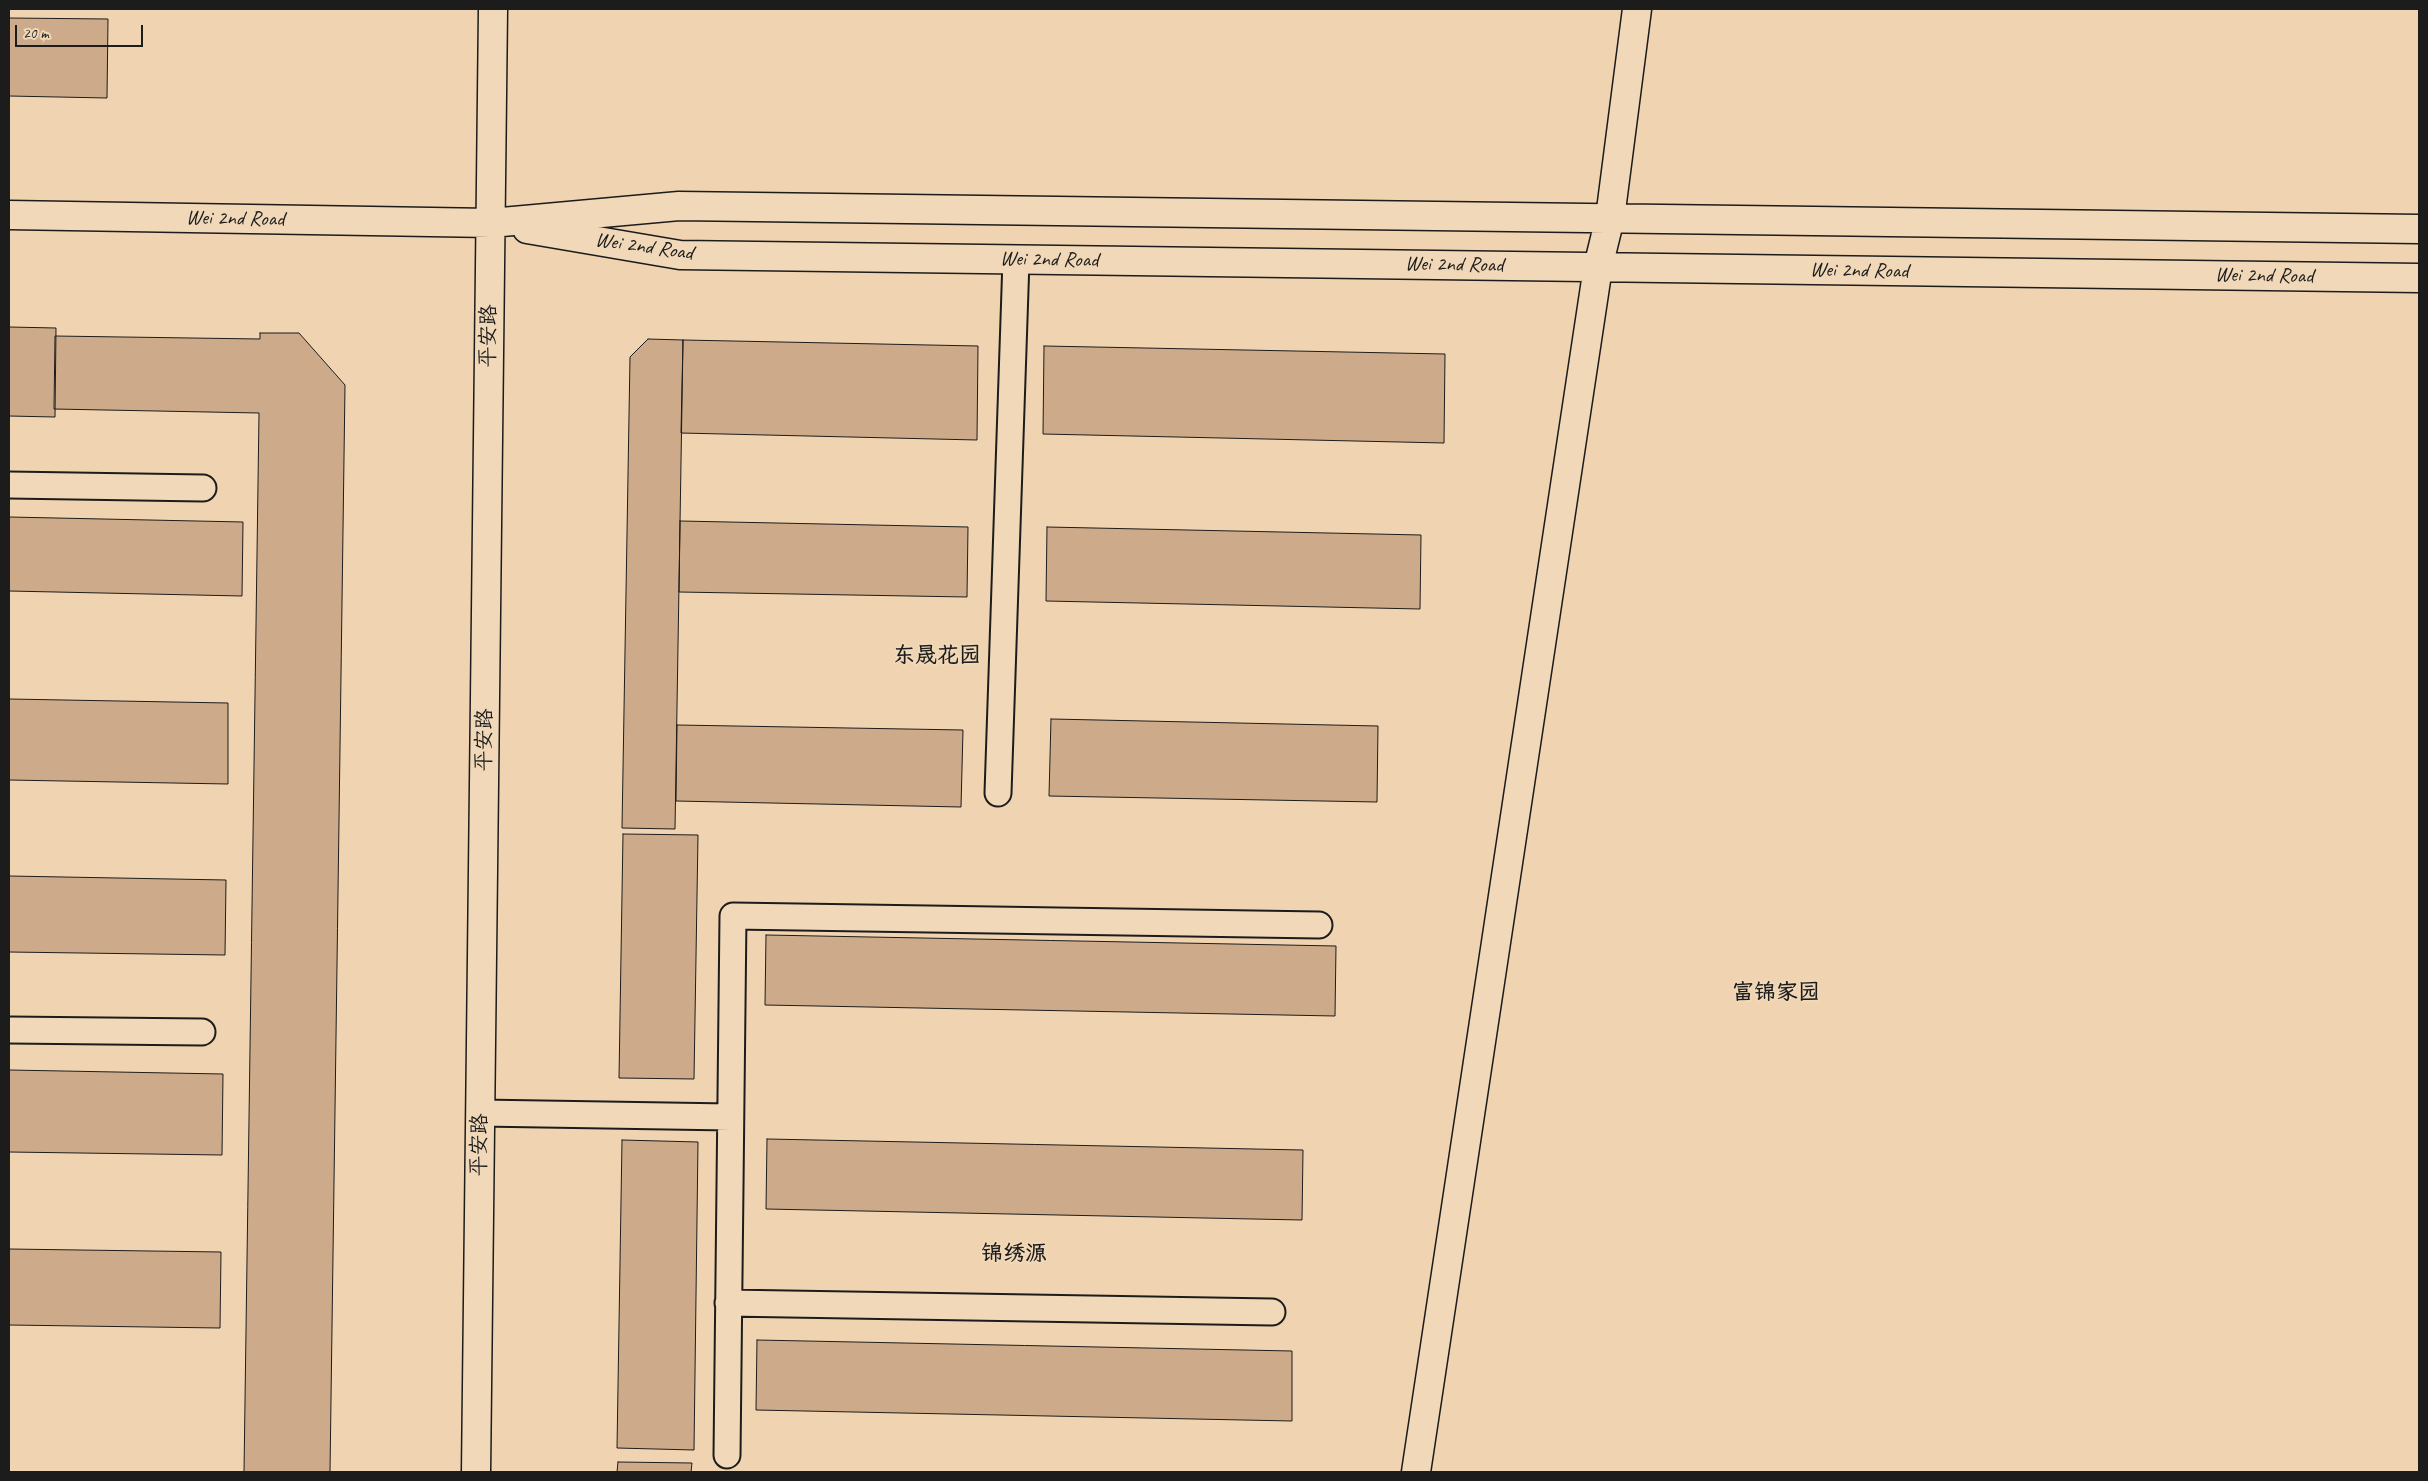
<!DOCTYPE html>
<meta charset="utf-8">
<style>
body{margin:0}
#map{position:relative;width:2428px;height:1481px;overflow:hidden;background:#f0d3b0;font-family:Caveat,sans-serif}
canvas{display:block}
.frame{position:absolute;inset:0;border:10px solid #1c1c1c;pointer-events:none}
.scale{position:absolute;left:15px;top:25px;width:128px;height:22px;box-sizing:border-box;border:2px solid #1c1c1c;border-top:0;padding-left:6px;font-size:15px;line-height:18px;white-space:nowrap;color:#1c1c1c;-webkit-text-stroke:4px #f0d8b8;paint-order:stroke}
</style>
<div id="map">
<canvas width="2428" height="1481"></canvas>
<div class="frame"></div>
<div class="scale">20 m</div>
</div>
<script>
const g = document.querySelector('canvas').getContext('2d');
g.lineJoin = 'round';
function paint(path, color) { g.fillStyle = color; g.fill(path, 'evenodd'); }
const toPath = rows => new Path2D(rows.map(r => 'M' + r).join(''));
function strokePath(path, color, width, dash) { g.strokeStyle = color; g.lineWidth = width; g.lineCap = dash ? 'butt' : 'round'; g.setLineDash(dash || []); g.stroke(path); }
function write(font, color, halo, rows, align = 'center') {
  g.font = font + ' Caveat,"LXGW WenKai TC",sans-serif'; g.lineWidth = 4; g.setLineDash([]); g.textBaseline = 'middle'; g.strokeStyle = halo; g.fillStyle = color; for (const [text, x, y, turn = 0] of rows) {
    g.save(); g.translate(x, y); g.rotate((+turn || 0) * Math.PI / 180); g.textAlign = isNaN(turn) ? turn : align; if (halo) g.strokeText(text, 0, 0); g.fillText(text, 0, 0); g.restore();
  }
}
const building = toPath([
 [9,18,108,19,107,98,9,96,9,18],
 [9,327,56,328,55,417,9,416,9,327],
 [260,333,299,333,345,385,330,1472,244,1472,259,413,54,409,55,336,260,339,260,333],
 [648,339,683,340,675,829,622,828,630,357,648,339],
 [683,340,978,346,977,440,681,433,683,340],
 [1044,346,1445,354,1444,443,1043,434,1044,346],
 [9,517,243,522,242,596,9,591,9,517],
 [680,521,968,527,967,597,679,592,680,521],
 [1047,527,1421,535,1420,609,1046,601,1047,527],
 [9,699,228,703,228,784,9,780,9,699],
 [1051,719,1378,726,1377,802,1049,796,1051,719],
 [677,725,963,730,961,807,676,801,677,725],
 [623,834,698,835,694,1079,619,1078,623,834],
 [9,876,226,880,225,955,9,952,9,876],
 [766,935,1336,946,1335,1016,765,1005,766,935],
 [9,1070,223,1074,222,1155,9,1152,9,1070],
 [767,1139,1303,1150,1302,1220,766,1209,767,1139],
 [622,1140,698,1142,694,1450,617,1448,622,1140],
 [9,1249,221,1252,220,1328,9,1325,9,1249],
 [757,1340,1292,1351,1292,1421,756,1410,757,1340],
 [618,1462,692,1463,691,1472,617,1472,618,1462]
]);
const lane = toPath([
 [9,485,203,488],
 [998,793,1016,260],
 [9,1030,202,1032],
 [480,1113,730,1117],
 [728,1303,1272,1312],
 [727,1455,733,916,1319,925]
]);
const secondary = toPath([
 [9,215,491,223,679,206,2419,229],
 [527,229,680,255,2419,278],
 [476,1472,493,9],
 [1416,1472,1598,267,1610,218,1637,9]
]);
const streetNames = [
 ["Wei 2nd Road",235,219,1],
 ["Wei 2nd Road",644,247,8],
 ["Wei 2nd Road",1049,260,1],
 ["Wei 2nd Road",1454,265,1],
 ["Wei 2nd Road",1859,271,1],
 ["Wei 2nd Road",2264,276,1],
 ["平安路",489,336,-89],
 ["平安路",485,740,-89],
 ["平安路",480,1145,-89]
];
const neighbourhoodNames = [
 ["东晟花园",937,656],
 ["富锦家园",1776,993],
 ["锦绣源",1014,1254]
];
paint(building, '#cdab8a');
strokePath(building, '#1c1c1c', 1);
strokePath(lane, '#1c1c1c', 29);
strokePath(secondary, '#1c1c1c', 31);
strokePath(lane, '#f0d8b8', 25);
strokePath(secondary, '#f0d8b8', 28);
write('21px', '#1c1c1c', '#f0d8b8', streetNames);
write('bold 22px', '#1c1c1c', '#f0d8b8', neighbourhoodNames);
</script>
